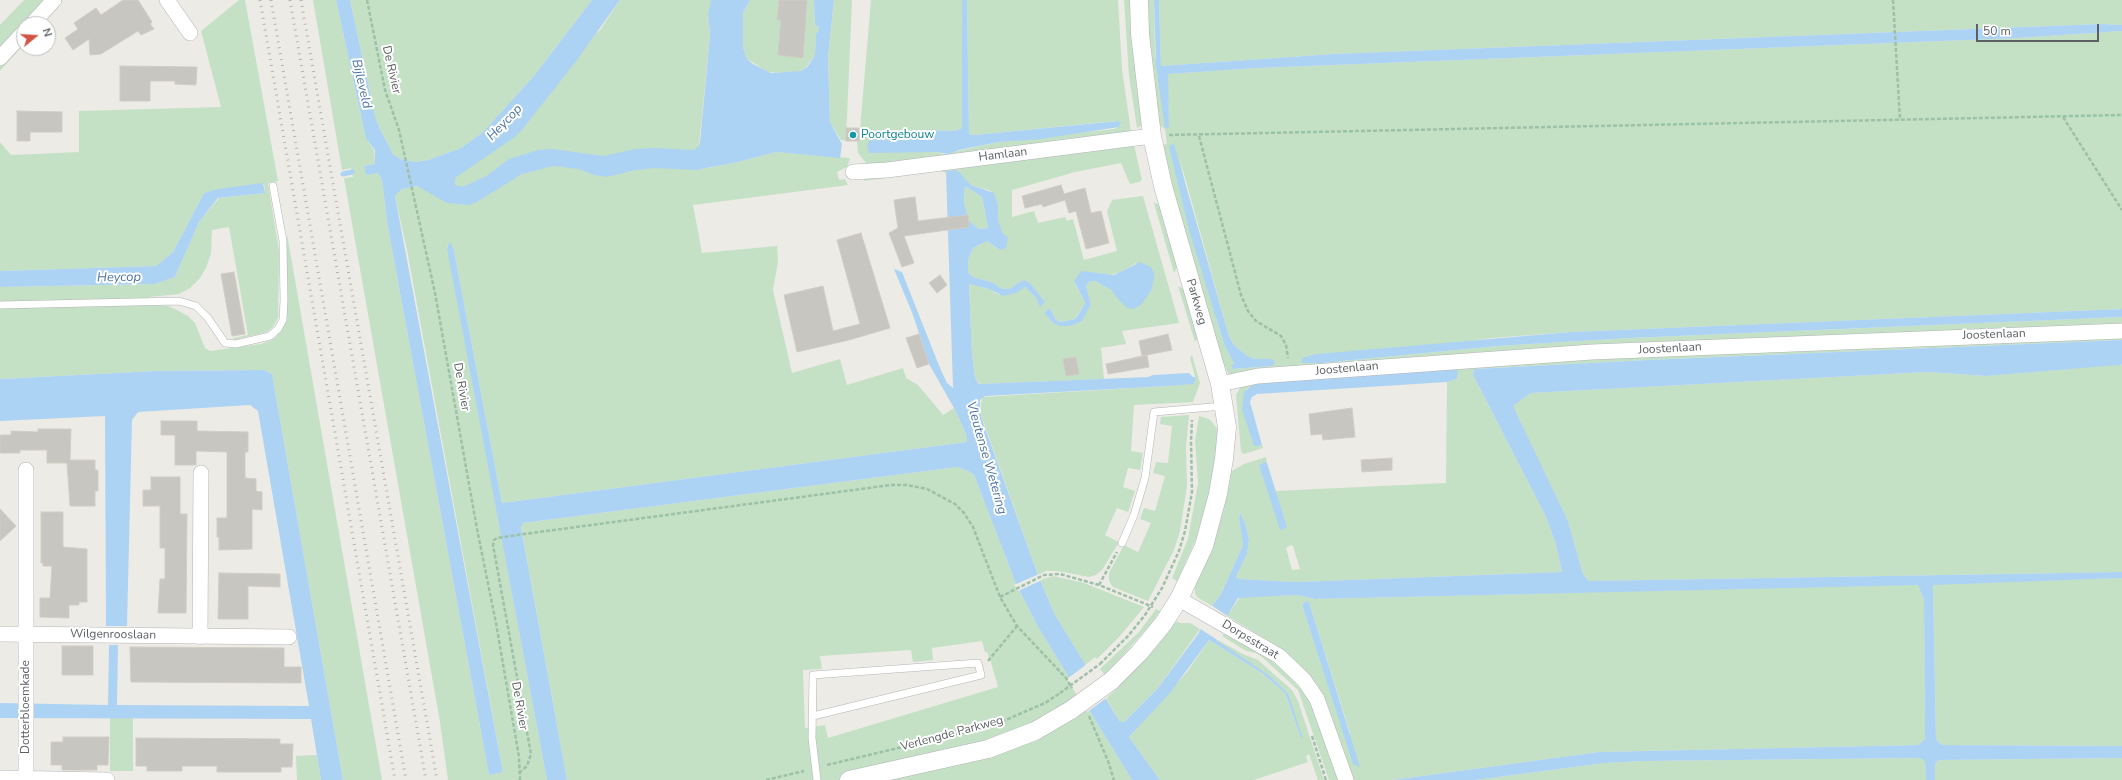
<!DOCTYPE html>
<style>
body{margin:0}
#map{position:relative;width:2122px;height:780px;overflow:hidden;background:#edebe5;font-family:"Nunito Sans",sans-serif}
canvas{display:block}
.north{position:absolute;left:16px;top:16px;width:40px;height:40px;box-sizing:border-box;background:#fff;border:1px solid #bebfc1;border-radius:50%;rotate:72deg;font-size:11px;font-weight:700;line-height:16px;text-align:center;color:#5c5f63}
.north::after{content:'';display:block;margin:auto;width:14px;height:18px;background:#d35444;clip-path:polygon(50% 0,100% 100%,50% 72%,0 100%)}
.scale{position:absolute;left:1976px;top:24px;width:123px;height:18px;box-sizing:border-box;border:2px solid #5c5f63;border-top:0;padding-left:5px;font-size:12px;line-height:14px;white-space:nowrap;color:#5c5f63;-webkit-text-stroke:3px #fff;paint-order:stroke}
</style>
<div id="map">
<canvas width="2122" height="780"></canvas>
<div class="north">N</div>
<div class="scale">50 m</div>
</div>
<script>
const g = document.querySelector('canvas').getContext('2d');
g.lineJoin = 'round';
function paint(path, color) { g.fillStyle = color; g.fill(path, 'evenodd'); }
const toPath = rows => new Path2D(rows.map(r => 'M' + r).join(''));
function strokePath(path, color, width, dash) { g.strokeStyle = color; g.lineWidth = width; g.lineCap = dash ? 'butt' : 'round'; g.setLineDash(dash || []); g.stroke(path); }
function write(font, color, halo, rows, align = 'center') {
  g.font = font + ' "Nunito Sans",sans-serif'; g.lineWidth = 4; g.setLineDash([]); g.textBaseline = 'middle'; g.strokeStyle = halo; g.fillStyle = color; for (const [text, x, y, turn = 0] of rows) {
    g.save(); g.translate(x, y); g.rotate((+turn || 0) * Math.PI / 180); g.textAlign = isNaN(turn) ? turn : align; if (halo) g.strokeText(text, 0, 0); g.fillText(text, 0, 0); g.restore();
  }
}
const green = toPath([
 [24,0,63,0,42,24,24,24,24,44,0,71,0,25],
 [239,0,245,0,278,181,268,183,279,251,278,318,273,327,267,332,234,340,233,338,248,335,229,227,212,230,211,253,206,268,200,278,190,288,179,294,149,297,150,305,169,306,188,316,195,323,205,348,210,351,261,344,269,341,275,338,281,329,287,311,287,234,382,780,343,780,272,374,264,370,156,371,0,379,0,287,155,284,175,277,199,222,219,198,265,193,264,184,204,193,173,252,156,266,0,271,0,142,11,155,79,152,79,111,221,107,201,31],
 [313,0,336,0,366,139,374,150,375,164,364,166,366,174,378,173,382,180,388,228,489,775,503,772,407,250,395,196,402,189,414,186,424,188,600,30,620,0,711,0,708,13,710,35,699,146,702,169,738,162,776,152,850,158,847,167,837,172,839,180,845,179,848,185,693,205,702,253,777,246,778,262,773,290,792,373,840,359,847,385,903,368,906,378,918,385,943,415,954,408,966,434,967,442,502,503,454,251,447,246,547,780,448,780,440,722,344,178,353,177,351,168,342,170],
 [350,0,592,0,533,77,483,132,461,148,428,160,415,162,400,159,393,154,380,129,375,116],
 [750,0,814,0,815,25,819,27,819,31,816,33,815,55,807,66,801,71,790,73,768,72,747,59,743,47,741,34,743,13],
 [834,0,852,0,846,141,841,140,830,122,828,57],
 [871,0,962,0,963,24,962,128,954,131,926,130,872,138,910,152,935,152,944,154,999,142,1114,129,1121,125,1118,121,1105,122,974,135,969,134,967,0,1118,0,1122,69,1131,132,870,165,866,163,858,153,857,142,859,141],
 [1124,0,1132,0,1142,125,1137,128,1129,76],
 [1147,0,1154,0,1155,55,1169,127,1167,74,1258,68,2018,38,2122,31,2122,309,1571,332,1492,338,1302,363,1322,363,1498,346,1630,338,2122,317,2122,326,1229,375,1220,355,1184,239,1161,145,1167,144,1165,129,1158,124,1150,68],
 [1179,156,1229,336,1234,345,1246,355,1254,359,1272,359,1273,366,1233,369,1234,364,1224,344,1217,322],
 [1159,0,2122,0,2122,25,2100,24,1333,54,1161,66],
 [1134,145,1142,180,1139,182,1130,184,1121,163,1075,172,1012,190,1012,217,1034,211,1038,223,1065,217,1067,221,1073,219,1084,260,1117,251,1107,211,1112,200,1143,196,1179,323,1122,331,1126,344,1101,348,1104,379,980,384,975,378,972,353,969,284,989,289,999,295,1025,287,1036,298,1040,306,1045,302,1030,284,1024,280,1016,284,1012,288,1003,289,991,282,973,277,968,272,968,260,973,248,987,241,1000,250,1003,234,998,219,998,205,991,191,971,185,955,170,947,171,947,173,939,171,864,181,864,178],
 [1136,263,1151,291,1148,295,1119,298,1111,290,1095,281,1090,281,1086,286,1091,304,1070,326,1054,324,1044,313,1050,308,1056,320,1060,322,1075,319,1085,303,1075,284,1099,273,1108,275,1119,273],
 [965,186,982,197,988,228,979,229,968,220,964,201],
 [1154,203,1161,205,1178,266,1174,273],
 [1178,286,1184,289,1199,336,1195,342],
 [2122,333,2122,340,1648,360,1474,369,1473,375,1546,517,1556,545,1562,572,1295,582,1239,579,1236,577,1247,554,1249,540,1246,526,1240,512,1239,518,1243,545,1221,594,1212,606,1197,597,1195,593,1195,586,1230,472,1244,464,1266,457,1267,463,1262,463,1260,465,1287,527,1275,491,1446,483,1447,382,1457,379,1246,389,1258,446,1262,445,1263,448,1244,454,1241,452,1236,395,1241,386,1459,364],
 [1291,545,1293,546,1300,569,1292,570,1286,548],
 [1192,355,1200,383,1193,402,1134,405,1131,451,1143,453,1140,470,1128,468,1123,487,1135,491,1128,512,1117,508,1105,535,1119,542,1102,570,1096,575,1089,577,1058,571,1046,571,1038,575,980,412,982,397,1168,386,1194,381,1196,380,1190,358],
 [2122,364,2122,572,1589,581,1583,574,1568,521,1512,406,1531,393,1927,372,1986,376],
 [1189,415,1186,447,1187,486,1180,531,1174,550,1148,601,1113,587,1109,581,1109,573,1124,545,1138,552,1151,523,1140,519,1144,508,1155,511,1165,476,1153,473,1156,462,1168,463,1172,426,1160,424,1161,417],
 [1199,416,1209,419,1212,422,1218,430,1218,439,1210,490,1197,537,1177,581,1172,578,1188,539,1198,483,1195,441],
 [957,467,968,471,974,475,1016,584,1038,627,1132,780,567,780,521,526,523,523],
 [982,641,985,652,987,652,990,659,998,687,828,738,825,725,805,728,803,670,822,669,820,656,911,650,913,662,933,660,932,648],
 [1053,576,1084,583,1144,607,1120,636,1097,659,1095,657,1085,665,1054,613,1040,580],
 [2122,578,2122,746,1943,745,1938,742,1936,738,1933,584],
 [1918,584,1924,600,1925,739,1918,745,1599,752,1392,780,1353,780,1327,703,1317,684,1276,645,1227,616,1240,597,1297,595,1315,599],
 [1306,601,1309,602,1350,733,1349,736,1345,737,1302,605],
 [1156,609,1160,611,1150,625,1105,675,1100,669,1139,632],
 [1177,621,1180,623,1190,623,1200,629,1158,688,1124,722,1120,722,1106,698,1116,690,1115,687],
 [1224,634,1267,657,1286,673,1305,694,1310,701,1338,780,1329,780,1298,690,1262,657,1256,653,1246,651,1222,636],
 [1216,639,1243,654,1258,660,1292,690,1298,701,1324,780,1318,780,1309,754,1306,756,1308,762,1254,780,1160,780,1129,737,1187,672,1209,640,1262,673,1285,693,1301,738,1288,693,1269,675,1216,641],
 [110,718,133,718,133,771,110,771],
 [317,755,321,780,297,780,296,756],
 [1920,758,1925,760,1926,780,1475,780,1605,763,1644,761],
 [2122,758,2122,780,1935,780,1935,765,1937,761,1941,760]
]);
const water = toPath([
 [336,0,350,0,375,116,380,129,393,154,400,159,415,162,428,160,461,148,483,132,533,77,592,0,620,0,574,64,521,131,512,139,455,178,455,185,463,187,488,175,509,159,538,150,552,149,604,156,635,149,654,148,694,150,699,146,700,142,710,35,708,13,711,0,750,0,743,13,743,47,747,59,753,64,771,73,801,71,808,66,815,55,816,33,819,31,819,27,815,25,814,0,834,0,828,57,830,122,842,144,840,158,776,152,738,162,696,170,655,168,635,170,607,177,594,175,579,169,553,166,522,174,477,202,469,205,447,203,417,186,402,189,395,196,503,772,489,775,388,228,382,180,378,173,366,175,364,166,375,164,375,150,366,139],
 [962,0,967,0,969,134,974,135,1118,121,1121,123,1119,127,1041,139,999,142,959,150,949,154,935,152,869,153,867,145,872,138,926,130,954,131,962,128],
 [1154,0,1159,0,1161,66,1333,54,2100,24,2122,25,2122,31,2018,38,1258,68,1168,74,1169,127,1165,129,1156,66],
 [1174,144,1229,336,1234,345,1246,355,1254,359,1272,359,1275,362,1273,366,1233,369,1231,365,1234,364,1224,344,1189,230,1169,146],
 [955,170,959,172,971,185,994,193,998,205,998,219,1003,234,1008,237,1006,248,1000,250,987,241,973,248,968,260,968,272,973,277,991,282,1003,289,1012,288,1016,284,1024,280,1030,283,1045,302,1040,307,1036,298,1025,287,1016,293,1003,296,989,289,969,284,972,353,975,378,979,384,1148,377,1153,375,1189,373,1193,377,1195,377,1196,380,1193,384,1168,386,985,396,980,400,980,412,984,425,1038,575,1054,613,1120,722,1124,722,1158,688,1198,634,1213,605,1221,594,1243,545,1239,518,1240,512,1246,526,1249,540,1247,554,1236,577,1239,579,1295,582,1562,572,1556,545,1546,517,1473,375,1474,369,1648,360,2122,340,2122,364,2119,365,1986,376,1927,372,1531,393,1513,406,1568,521,1583,574,1589,581,2122,572,2122,578,1933,585,1936,738,1938,742,1943,745,2122,746,2122,758,1941,760,1937,761,1935,765,1935,780,1926,780,1925,761,1920,758,1644,761,1605,763,1475,780,1392,780,1599,752,1918,745,1925,739,1924,600,1918,585,1315,599,1297,595,1238,598,1217,633,1216,640,1269,675,1288,693,1303,739,1301,738,1285,693,1262,673,1209,640,1170,693,1129,737,1160,780,1132,780,1038,627,1016,584,974,475,968,471,957,467,523,523,521,527,567,780,547,780,447,249,449,243,451,243,454,251,502,503,967,442,966,434,954,408,929,364,913,315,894,269,902,272,940,368,947,383,953,388,946,171],
 [965,186,982,197,988,228,979,229,968,220,964,201],
 [263,183,265,193,218,198,199,222,175,277,155,284,0,287,0,271,156,266,173,252,204,193,218,189],
 [1140,262,1151,267,1154,273,1154,279,1151,291,1141,305,1133,309,1127,308,1119,300,1111,290,1095,281,1090,281,1086,286,1091,304,1082,321,1070,326,1061,326,1054,324,1044,313,1050,308,1056,320,1060,322,1075,319,1078,315,1085,303,1074,281,1081,271,1114,275],
 [2122,309,2122,317,1630,338,1498,346,1322,363,1302,363,1302,358,1317,354,1571,332],
 [1458,369,1457,379,1447,382,1257,394,1252,397,1250,402,1262,445,1258,446,1254,446,1242,409,1244,392,1254,384],
 [264,370,272,374,343,780,321,780,311,719,0,718,0,703,108,705,109,645,118,645,117,705,309,706,258,411,250,405,138,412,132,420,127,626,106,626,105,416,0,421,0,379,156,371],
 [1265,462,1267,463,1287,527,1282,530,1280,530,1259,465],
 [1306,601,1309,602,1360,767,1353,764,1302,605]
]);
const pier = toPath([
 [1039,574,1042,580,1018,591,1014,585],
 [1211,605,1229,617,1219,633,1218,639,1219,641,1199,628],
 [1087,664,1108,697,1087,712,1067,679]
]);
const stream = toPath([
 [343,174,352,172]
]);
const building = toPath([
 [123,0,138,0,152,22,150,24,154,29,141,35,138,31,101,54,90,55,89,39,73,50,65,38,78,29,74,23,96,8,101,15,123,0],
 [779,0,807,0,803,58,778,55,781,20,777,20,779,0],
 [120,66,197,67,196,85,175,84,175,81,150,81,150,101,120,101,120,66],
 [17,111,62,112,62,132,30,132,30,141,17,141,17,111],
 [846,128,859,128,859,141,846,141,846,128],
 [1061,185,1064,194,1085,188,1091,213,1101,211,1109,243,1086,249,1076,211,1069,213,1065,200,1043,207,1042,204,1025,208,1022,196,1061,185],
 [915,197,918,221,968,215,969,227,904,236,914,263,902,267,889,233,898,228,894,200,915,197],
 [861,233,890,328,849,340,797,352,784,295,823,286,833,331,860,324,837,240,861,233],
 [234,272,245,334,232,336,221,274,234,272],
 [940,275,947,285,937,293,929,283,940,275],
 [919,334,929,364,917,368,906,338,919,334],
 [1168,334,1172,350,1142,356,1139,341,1168,334],
 [1147,355,1149,367,1108,374,1106,364,1147,355],
 [1076,357,1079,374,1066,376,1063,359,1076,357],
 [1352,408,1355,437,1323,440,1322,434,1311,435,1309,414,1352,408],
 [161,421,197,421,197,431,248,432,248,452,245,452,245,478,256,479,256,491,262,492,262,510,252,509,252,549,219,550,219,537,217,537,217,518,227,518,227,452,196,451,196,465,175,465,175,435,161,435,161,421],
 [38,429,71,429,70,460,95,460,95,470,98,470,98,491,95,491,95,506,70,506,67,463,47,463,47,450,20,450,20,453,0,453,0,435,11,435,11,431,38,432,38,429],
 [1392,458,1392,470,1362,472,1361,460,1392,458],
 [151,477,180,477,180,514,187,514,186,613,158,613,160,579,165,579,165,548,160,548,160,506,143,506,143,490,151,490,151,477],
 [0,509,16,526,0,541,0,509],
 [41,512,63,512,63,547,87,549,87,602,79,602,79,605,69,605,69,618,40,617,40,598,50,598,52,566,43,566,43,563,41,563,41,512],
 [219,573,280,574,280,587,248,586,248,619,218,619,219,573],
 [62,646,93,646,93,675,62,675,62,646],
 [130,647,284,648,284,667,301,667,301,683,131,682,130,647],
 [63,737,109,737,108,765,97,765,97,770,62,770,62,765,51,765,51,742,63,742,63,737],
 [136,738,280,739,280,744,293,744,292,767,281,767,281,772,217,772,217,766,182,766,182,771,147,771,147,766,136,766,136,738]
]);
const path = toPath([
 [367,0,385,90,399,130,435,293,477,529,496,623,519,757,520,780],
 [1893,0,1900,120],
 [2063,117,2122,210],
 [1169,135,2122,115],
 [1199,136,1241,295,1248,311,1256,321,1281,336,1286,345,1288,358],
 [1099,585,1117,552],
 [1000,597,1044,575,1060,574,1099,585,1153,607],
 [988,661,1017,626],
 [1100,664,1128,636,1145,615,1162,588,1179,551,1185,531,1192,492,1191,441,1192,420],
 [1089,716,1108,761,1114,780],
 [1312,736,1326,780],
 [827,765,994,725,1045,703,1060,693],
 [519,773,527,766,531,754,493,545,494,540,497,538,524,534,891,485,907,485,927,489,955,504,964,513,973,527,1000,597,1017,626,1066,678,1072,688],
 [766,780,804,771]
]);
const service = toPath([
 [0,305,179,301,196,306,208,318,225,343,236,344,270,336,278,329,283,320,284,300,283,241,273,186],
 [1122,543,1134,515,1145,478,1154,412,1223,406],
 [813,716,981,675,978,663,813,675,812,738,817,780]
]);
const minor = toPath([
 [167,0,190,33],
 [32,24,54,0],
 [0,58,24,32],
 [853,172,887,170,1152,136],
 [1220,384,1258,376,1592,352,2122,331],
 [1179,599,1279,656,1304,680,1317,699,1346,780],
 [0,634,289,637],
 [200,637,201,473],
 [0,778,107,780],
 [26,780,26,470]
]);
const tertiary = toPath([
 [1111,681,1139,653,1163,624,1179,599,1204,546,1218,494,1224,459,1227,427,1220,384,1163,186,1152,136,1140,34,1139,0],
 [849,780,988,749,1035,731,1071,710]
]);
const rail = toPath([
 [260,0,395,780],
 [271,0,406,780],
 [290,0,426,780],
 [301,0,437,780]
]);
const pathBridge = toPath([
 [1060,693,1100,664]
]);
const tertiaryBridge = toPath([
 [1071,710,1111,681]
]);
const markers = [
 [853,135,4,"#0f9aa8"]
];
const streetNames = [
 ["De Rivier",391,70,77],
 ["Hamlaan",1003,155,-7],
 ["Parkweg",1196,302,74],
 ["Joostenlaan",1994,335,-2],
 ["Joostenlaan",1670,349,-3],
 ["Joostenlaan",1347,369,-5],
 ["De Rivier",461,387,80],
 ["Wilgenrooslaan",113,635,1],
 ["Dorpsstraat",1250,640,31],
 ["De Rivier",519,706,80],
 ["Dotterbloemkade",26,707,-90],
 ["Verlengde Parkweg",952,734,-15]
];
const cultureNames = [
 ["Poortgebouw",861,135]
];
const waterNames = [
 ["Bijleveld",361,84,77],
 ["Heycop",505,123,-46],
 ["Heycop",119,278,-1],
 ["Vleutense Wetering",986,458,74]
];
paint(green, '#c4e1c5');
paint(water, '#add3f4');
paint(pier, '#edebe5');
strokePath(stream, '#add3f4', 5);
paint(building, '#c8c6c1');
strokePath(building, '#d1cdc4', 1);
strokePath(service, '#b2b4b8', 8);
strokePath(minor, '#b2b4b8', 16);
strokePath(tertiary, '#b2b4b8', 19);
strokePath(path, '#9dc0a8', 2.5, [4, 2]);
strokePath(service, '#fff', 7);
strokePath(minor, '#fff', 15);
strokePath(tertiary, '#fff', 18);
strokePath(rail, '#b2b3b3', 3, [1, 5]);
strokePath(tertiaryBridge, '#b2b4b8', 19, []);
strokePath(pathBridge, '#9dc0a8', 2.5, [4, 2]);
strokePath(tertiaryBridge, '#fff', 18);
for (const [x, y, r, color] of markers) { const dot = new Path2D(); dot.arc(x, y, r, 0, 2 * Math.PI); g.fillStyle = color; g.fill(dot); strokePath(dot, '#fff', 1.5); }
write('12px', '#5c5f63', '#fff', streetNames);
write('12px', '#0d838f', '#fff', cultureNames, 'left');
write('italic 13px', '#4c74a4', '#fff', waterNames);
</script>
